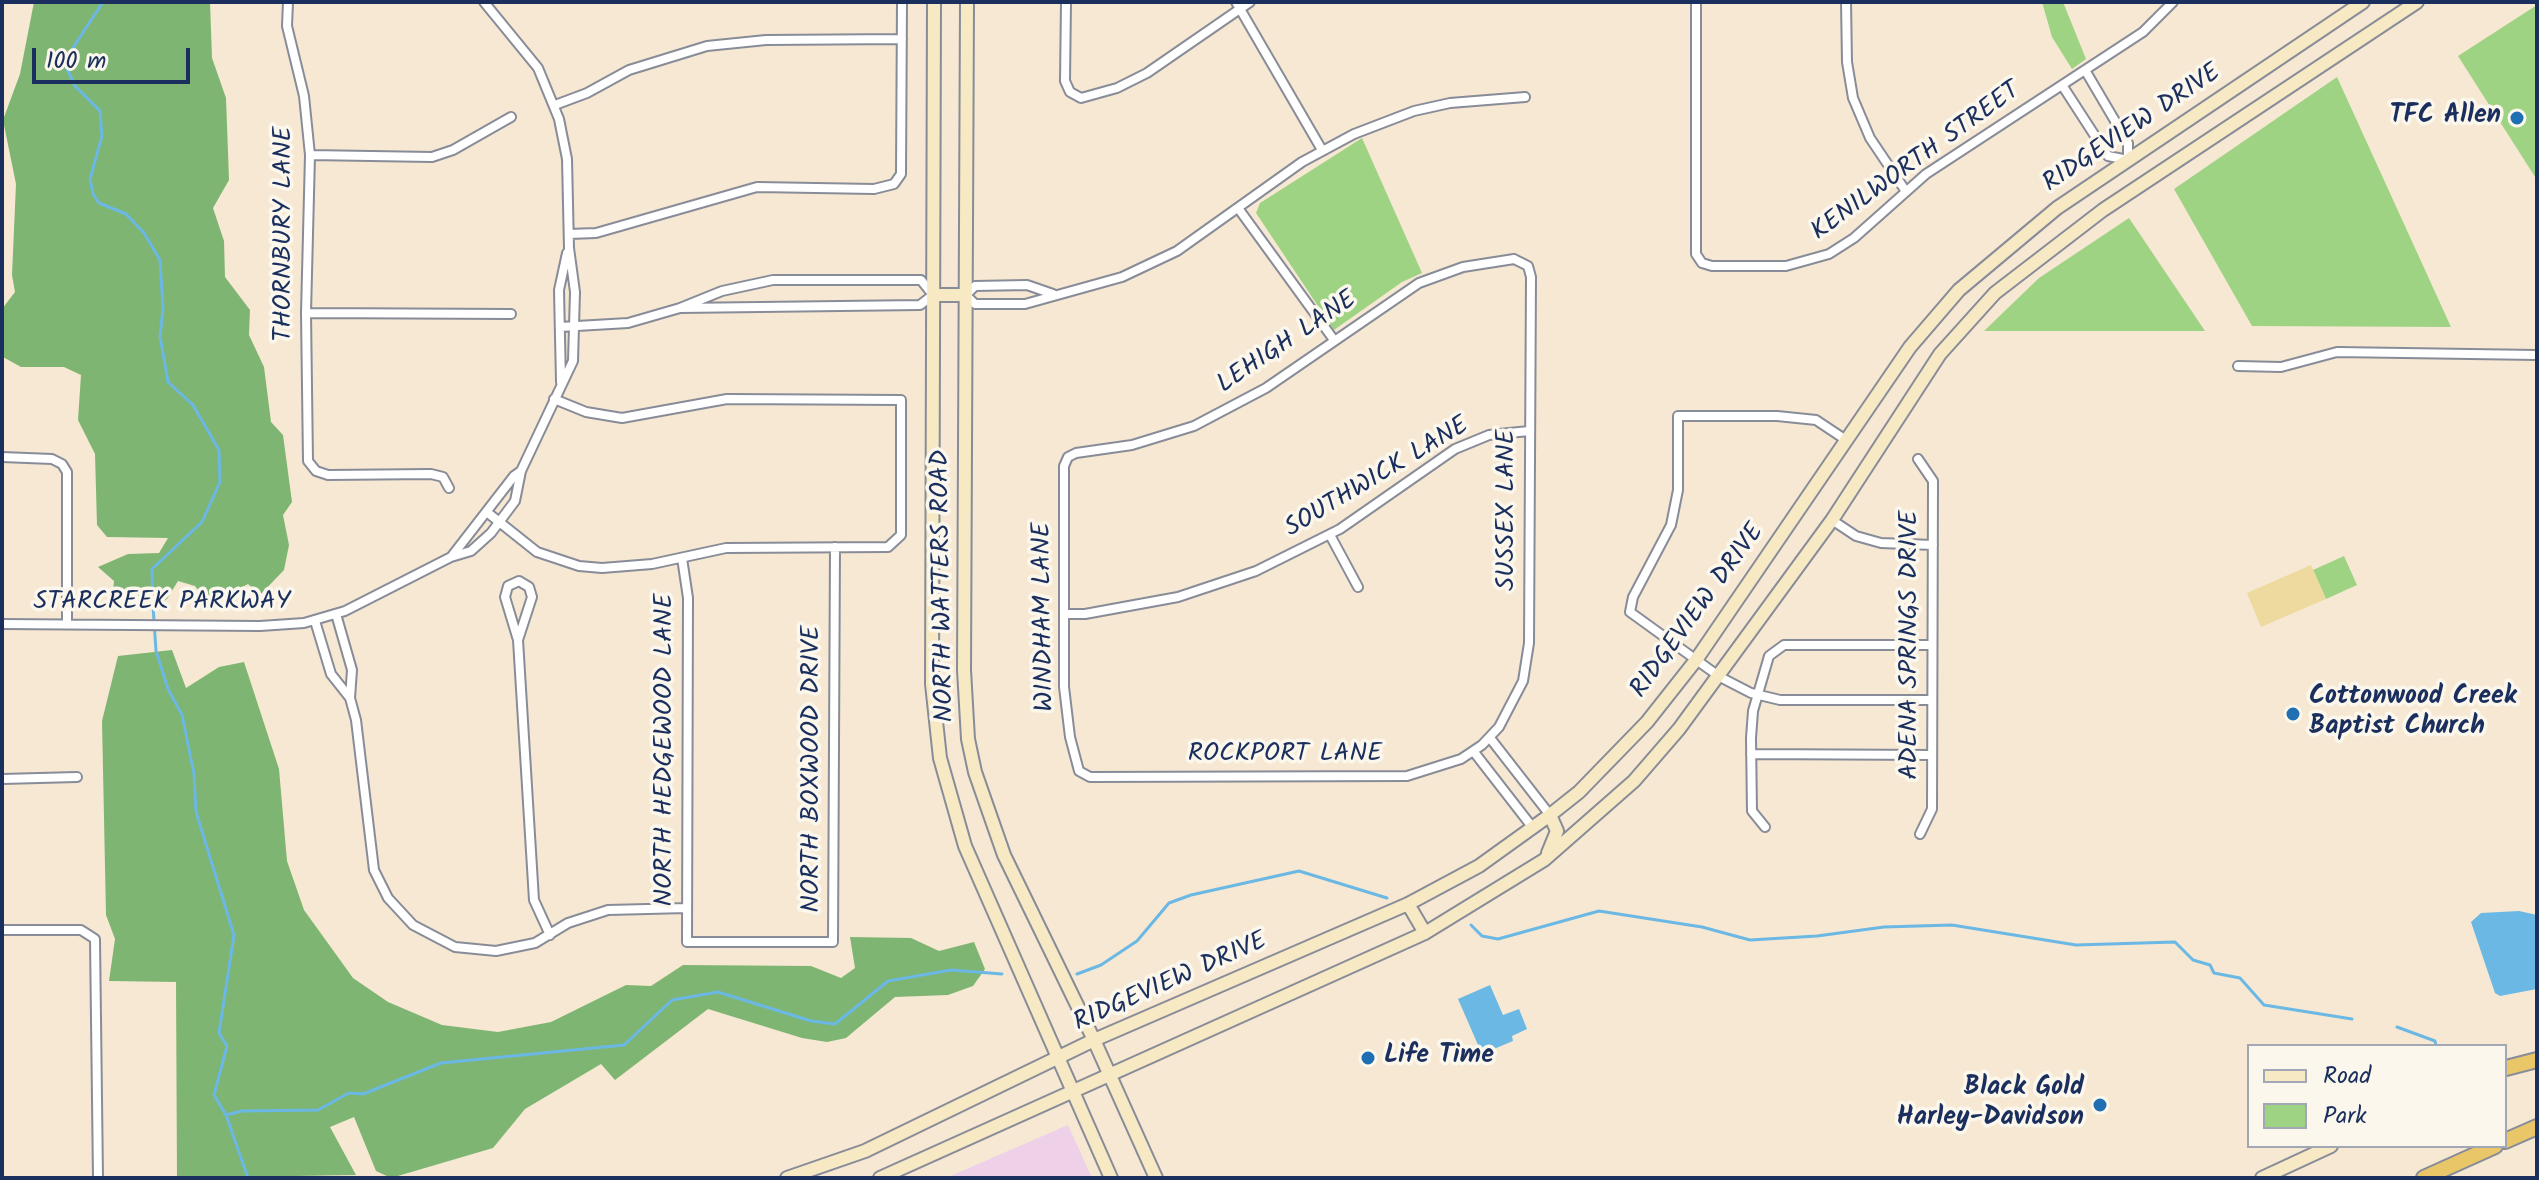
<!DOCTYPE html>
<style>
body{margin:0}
#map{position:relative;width:2539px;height:1180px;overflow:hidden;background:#f6e8d2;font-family:Kalam,sans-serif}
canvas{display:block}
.frame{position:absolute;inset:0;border:4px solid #1b2f5e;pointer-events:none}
.legend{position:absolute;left:2247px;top:1044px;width:260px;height:104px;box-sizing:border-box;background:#fbf7ec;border:2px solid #a1a7b3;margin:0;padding:10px 14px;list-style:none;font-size:24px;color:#1b2f5e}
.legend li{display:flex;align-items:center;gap:16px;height:40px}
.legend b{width:40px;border:2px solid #a1a7b3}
.scale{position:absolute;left:32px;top:48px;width:158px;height:36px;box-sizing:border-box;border:4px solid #1b2f5e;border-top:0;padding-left:10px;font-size:24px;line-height:28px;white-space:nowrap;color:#1b2f5e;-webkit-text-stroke:6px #fbf7ec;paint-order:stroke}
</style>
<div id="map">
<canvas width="2539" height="1180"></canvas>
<div class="frame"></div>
<ul class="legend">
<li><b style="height:10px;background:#f6e9c3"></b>Road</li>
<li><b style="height:22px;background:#9fd384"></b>Park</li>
</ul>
<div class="scale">100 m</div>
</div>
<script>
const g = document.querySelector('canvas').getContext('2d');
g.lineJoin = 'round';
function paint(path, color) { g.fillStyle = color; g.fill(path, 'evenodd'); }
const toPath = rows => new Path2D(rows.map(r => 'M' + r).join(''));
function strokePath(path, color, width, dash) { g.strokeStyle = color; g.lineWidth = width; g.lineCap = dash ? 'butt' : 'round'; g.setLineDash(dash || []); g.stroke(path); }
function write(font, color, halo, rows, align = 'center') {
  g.font = font + ' Kalam,sans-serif'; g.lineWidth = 7; g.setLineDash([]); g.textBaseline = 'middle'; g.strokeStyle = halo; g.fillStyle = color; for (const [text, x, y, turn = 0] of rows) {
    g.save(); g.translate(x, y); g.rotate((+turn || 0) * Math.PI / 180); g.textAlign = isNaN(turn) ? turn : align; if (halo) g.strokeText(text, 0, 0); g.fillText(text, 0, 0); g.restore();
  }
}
const built = toPath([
 [1068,1125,1092,1178,946,1178]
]);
const green = toPath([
 [2042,2,2063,2,2086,59,2072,69,2052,37],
 [2537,5,2537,180,2458,56],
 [2337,77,2451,327,2252,326,2174,189],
 [1362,138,1422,273,1402,282,1334,330,1256,213,1260,203],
 [2129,218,2205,331,1984,331,2039,278],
 [2344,556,2357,585,2326,599,2313,570]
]);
const forest = toPath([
 [34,2,210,2,212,58,226,98,229,180,213,208,224,241,225,277,250,310,249,335,264,367,271,422,283,435,292,502,283,515,289,545,284,570,260,595,248,584,222,598,202,595,195,586,178,581,167,599,146,611,133,594,113,594,114,581,98,567,128,554,159,553,168,538,107,537,97,525,95,454,78,420,81,375,64,367,21,367,3,357,2,309,15,292,12,275,16,184,3,120,20,74],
 [172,650,186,688,219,667,244,662,279,769,287,861,304,910,353,978,388,1002,442,1025,498,1032,551,1022,626,985,651,986,683,965,811,966,841,978,855,968,850,937,911,938,939,951,974,942,985,969,973,986,948,995,895,997,846,1038,827,1042,802,1038,708,1009,615,1080,601,1064,525,1109,493,1148,391,1178,376,1171,354,1117,330,1127,356,1175,177,1178,176,982,109,981,115,939,106,915,102,721,118,656]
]);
const sand = toPath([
 [2311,565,2326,599,2261,627,2247,593]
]);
const water = toPath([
 [2519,911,2537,915,2537,989,2500,996,2495,993,2471,922,2481,913],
 [1490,985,1503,1015,1519,1009,1527,1029,1512,1036,1513,1041,1482,1054,1458,999]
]);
const stream = toPath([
 [103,2,74,46,67,69,75,86,100,111,102,136,90,179,93,194,99,203,126,214,144,233,160,260,163,309,160,336,168,382,193,405,219,450,220,482,202,522,152,569,153,606,156,651,168,689,182,715,194,774,196,812,234,935,219,1033,227,1046,214,1095,226,1115,248,1178],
 [1471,925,1482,936,1498,939,1599,911,1702,927,1750,940,1817,936,1884,927,1952,925,2076,945,2175,942,2193,960,2210,965,2214,973,2240,978,2264,1005,2352,1019],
 [1077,974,1101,965,1137,941,1169,903,1191,895,1299,871,1387,898],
 [2397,1027,2435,1041,2436,1046],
 [226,1115,242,1111,318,1110,349,1093,363,1094,441,1063,624,1045,672,1000,718,992,811,1021,835,1024,888,981,951,970,1002,974]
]);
const minor = toPath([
 [288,2,287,26,304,96,310,155,306,313,308,461,316,471,328,475,431,474,443,477,449,488],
 [1066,2,1065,81,1070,92,1081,98,1117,88,1147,73,1250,2],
 [1236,2,1322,150],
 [1696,2,1696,254,1702,263,1712,266,1786,266,1829,254,1854,238,1926,174,2143,32,2173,2],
 [1846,2,1847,62,1853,98,1870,138,1905,190],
 [2062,85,2108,156,2128,160,2128,143,2085,70],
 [555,105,587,93,629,70,707,46,766,40,902,39],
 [310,155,432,157,453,150,511,117],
 [1238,208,1334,340],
 [569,234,596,233,757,187,874,189,894,184,901,174,902,2],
 [1514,259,1528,266,1531,277,1529,643,1523,681,1499,727,1482,745,1461,759,1407,776,1090,777,1079,771,1070,737,1064,687,1064,466,1068,457,1076,453,1132,445,1194,426,1266,388,1419,283,1463,267,1514,259],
 [1053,294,1027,285,975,286,966,295,975,304,1025,304,1122,277,1177,251,1302,162,1354,134,1414,111,1450,103,1525,97],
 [306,313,511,314],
 [560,327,628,323,680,308,722,291,773,280,921,280,933,295,920,305,680,308],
 [2238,366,2281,367,2337,352,2537,355],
 [561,382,559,290,567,253],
 [1846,440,1816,420,1777,416,1678,416,1678,490,1671,525,1633,597,1630,612,1720,677,1751,693,1780,700,1932,700],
 [2,457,52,459,62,464,67,472,67,624],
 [1918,459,1933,481,1932,809,1920,834],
 [488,513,537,552,579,566,602,568,652,564,726,548,888,547,901,535,901,400,727,399,622,418,586,412,554,399],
 [1832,520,1856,536,1881,543,1933,545],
 [1330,535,1358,587],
 [452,556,514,476,521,471],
 [682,558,688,598,687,942,833,942,835,547],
 [336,614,352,670,350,698],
 [1064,614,1085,614,1178,597,1256,571,1340,529,1455,449,1489,435,1529,431],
 [315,621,331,674,350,698,356,720,374,870,388,898,413,925,455,947,496,951,535,943,568,923,608,910,687,908],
 [2,624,260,626,304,623,345,611,451,557,471,551,491,533,515,501,521,471,573,361,575,292,569,248,567,159,559,119,538,68,484,2],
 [518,640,532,597,529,587,519,581,508,586,505,597,518,640,534,900,550,935],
 [1490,738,1550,815],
 [1474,752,1533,828],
 [1751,754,1932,755],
 [2,779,77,777],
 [1765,827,1752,811,1751,738,1753,711,1769,656,1784,645,1932,645],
 [2,930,81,930,95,939,98,1178]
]);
const secondary = toPath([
 [934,2,932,684,940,758,965,846,1111,1178],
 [967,2,964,670,968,739,975,772,1004,855,1094,1040,1156,1178],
 [933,295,966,295],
 [1548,853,1557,831,1550,815],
 [1408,904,1425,933],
 [787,1178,865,1151,1094,1040,1408,904,1479,866,1550,815,1579,792,1647,722,1696,660,1910,347,1959,290,2057,208,2363,2],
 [880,1178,1425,933,1544,860,1634,781,1679,729,1832,520,1940,354,1995,293,2103,210,2417,2],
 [2262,1178,2331,1146]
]);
const motorway = toPath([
 [2506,1068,2537,1060],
 [2505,1141,2537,1127],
 [2424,1178,2495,1146]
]);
const markers = [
 [2517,118,8,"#1f6fb2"],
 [2293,714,8,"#1f6fb2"],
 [1368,1058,8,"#1f6fb2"],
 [2100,1105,8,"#1f6fb2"]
];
const poiNames = [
 ["TFC Allen",2501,118],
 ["Cottonwood Creek",2309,699,"left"],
 ["Baptist Church",2309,729,"left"],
 ["Life Time",1384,1058,"left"],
 ["Black Gold",2084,1090],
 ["Harley-Davidson",2084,1120]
];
const streetNames = [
 ["RIDGEVIEW DRIVE",2133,130,-34],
 ["KENILWORTH STREET",1917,163,-36],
 ["THORNBURY LANE",286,234,-90],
 ["LEHIGH LANE",1288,344,-34],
 ["SOUTHWICK LANE",1378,479,-31],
 ["SUSSEX LANE",1509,510,-90],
 ["NORTH WATTERS ROAD",945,586,-91],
 ["STARCREEK PARKWAY",162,604],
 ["RIDGEVIEW DRIVE",1699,612,-54],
 ["WINDHAM LANE",1046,617,-91],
 ["ADENA SPRINGS DRIVE",1912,645,-90],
 ["NORTH HEDGEWOOD LANE",667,750,-90],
 ["ROCKPORT LANE",1285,756],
 ["NORTH BOXWOOD DRIVE",814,769,-90],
 ["RIDGEVIEW DRIVE",1171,984,-24]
];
paint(built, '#eed0e8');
paint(green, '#9fd384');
paint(forest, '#7fb572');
paint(sand, '#eeda9e');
paint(water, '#6bb8e5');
strokePath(stream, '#6bb8e5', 3);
strokePath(minor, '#888c98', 12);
strokePath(secondary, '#888c98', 16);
strokePath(motorway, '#888c98', 18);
strokePath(minor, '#fff', 8);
strokePath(secondary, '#f6e9c3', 12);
strokePath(motorway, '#e9c769', 14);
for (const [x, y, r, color] of markers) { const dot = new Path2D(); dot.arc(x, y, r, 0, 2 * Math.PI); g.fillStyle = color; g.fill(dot); strokePath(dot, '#fbf7ec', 3); }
write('bold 26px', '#1b2f5e', '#fbf7ec', poiNames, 'right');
write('26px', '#1b2f5e', '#fbf7ec', streetNames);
</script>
